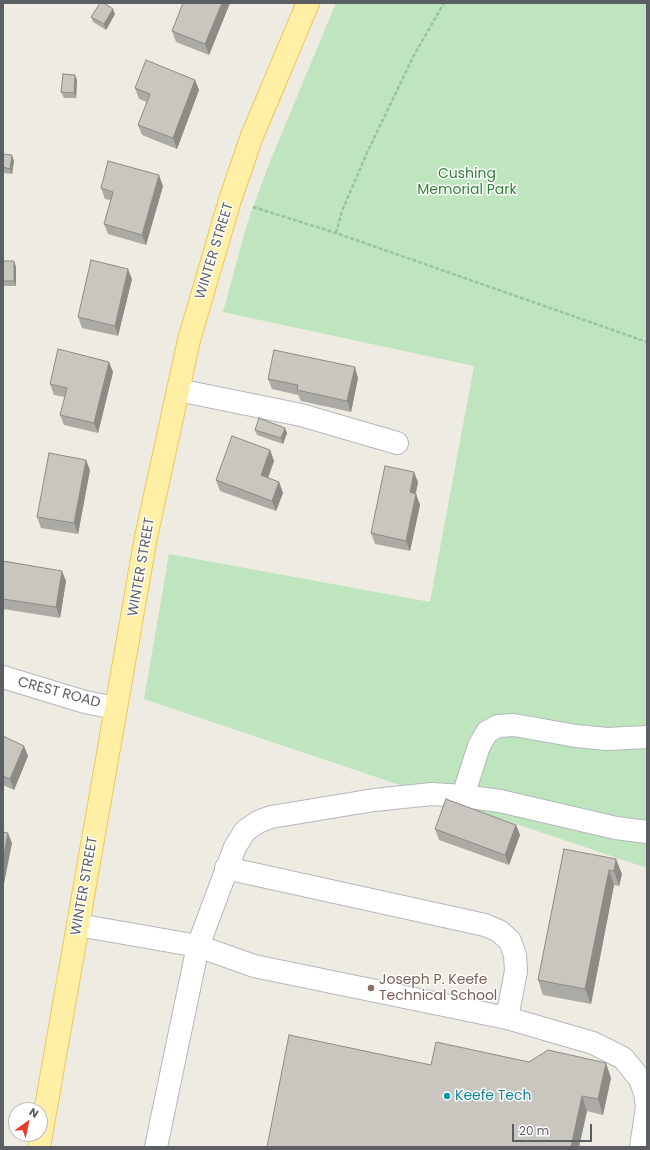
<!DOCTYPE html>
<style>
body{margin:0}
#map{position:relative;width:650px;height:1150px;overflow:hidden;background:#edebe2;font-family:Poppins,sans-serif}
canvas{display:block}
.frame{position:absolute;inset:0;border:4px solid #5b5e63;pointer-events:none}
.north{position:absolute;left:8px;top:1102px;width:40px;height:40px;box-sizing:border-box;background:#fff;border:1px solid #bdbfc1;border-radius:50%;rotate:33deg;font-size:11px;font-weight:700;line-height:16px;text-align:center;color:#5b5e63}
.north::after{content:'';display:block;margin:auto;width:14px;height:18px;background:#e83b2d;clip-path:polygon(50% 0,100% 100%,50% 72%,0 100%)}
.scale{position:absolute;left:512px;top:1124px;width:80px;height:18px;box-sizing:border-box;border:2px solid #5b5e63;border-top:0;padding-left:5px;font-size:12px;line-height:14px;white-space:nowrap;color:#5b5e63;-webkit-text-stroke:3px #fff;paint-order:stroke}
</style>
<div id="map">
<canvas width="650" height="1150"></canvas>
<div class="frame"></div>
<div class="north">N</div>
<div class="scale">20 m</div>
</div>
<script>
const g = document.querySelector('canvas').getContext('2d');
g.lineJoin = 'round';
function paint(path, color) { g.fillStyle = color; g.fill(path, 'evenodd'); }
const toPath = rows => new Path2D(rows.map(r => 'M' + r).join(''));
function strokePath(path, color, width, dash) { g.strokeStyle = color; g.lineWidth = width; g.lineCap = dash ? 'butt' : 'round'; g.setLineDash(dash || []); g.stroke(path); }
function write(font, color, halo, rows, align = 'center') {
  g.font = font + ' Poppins,sans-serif'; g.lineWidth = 3; g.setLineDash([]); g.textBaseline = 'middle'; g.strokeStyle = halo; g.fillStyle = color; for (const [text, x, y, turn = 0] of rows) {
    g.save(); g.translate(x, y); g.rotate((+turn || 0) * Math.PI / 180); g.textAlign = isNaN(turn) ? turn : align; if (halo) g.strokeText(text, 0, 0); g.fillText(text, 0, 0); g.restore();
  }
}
const green = toPath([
 [336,3,647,3,647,868,144,699,169,554,430,602,474,366,223,312,247,224,269,164]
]);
const path = toPath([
 [253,207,336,233,647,342],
 [336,233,342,211,366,155,413,57,444,3]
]);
const minor = toPath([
 [178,390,301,415,397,443],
 [3,677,85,702,116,708],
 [463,796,479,746,487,732,498,726,514,725,576,736,607,739,647,737],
 [226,868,485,925,499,931,510,941,515,955,516,971,507,1018],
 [78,925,198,946,254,966,507,1018,593,1043,623,1058,640,1079,645,1093,647,1107,641,1147],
 [156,1147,198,946,235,847,245,831,258,822,271,817,374,800,432,794,463,796,500,801,616,828,647,832]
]);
const major = toPath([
 [39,1147,146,537,189,340,230,200,252,136,308,3]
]);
const wall = toPath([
 [183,3,230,3,209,55,176,42,172,31],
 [115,14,106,30,93,22,91,17],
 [77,80,76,98,64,98,61,92],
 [195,80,199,90,177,149,142,135,138,125,147,102,139,99,135,88],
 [3,154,14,161,12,174,3,173],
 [163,186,146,245,108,234,104,224,111,200,105,199,101,188],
 [3,261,14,261,16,267,16,286,3,286],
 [132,279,118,336,82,328,78,317],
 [113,372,98,433,64,425,60,415,65,397,54,395,50,384],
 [358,378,351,412,301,401,298,395,272,389,268,379],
 [255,430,287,433,283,444,257,435],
 [270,450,274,461,268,478,279,482,283,493,276,511,220,491,216,480],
 [90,470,78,534,41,528,37,517],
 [418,482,416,494,420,505,410,551,375,544,371,533],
 [3,563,66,581,60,618,3,609],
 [3,736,28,756,14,790,3,785],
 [516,825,520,835,509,865,439,840,435,829],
 [564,849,622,874,619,886,614,885,591,1004,543,995,538,980],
 [529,1062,611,1078,603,1115,587,1111,579,1147,267,1147,431,1065]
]);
const shadedWall = toPath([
 [222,3,230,3,209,55,205,44],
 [113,9,115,14,106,30,104,24],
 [75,75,77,80,76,98,74,93],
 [195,80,199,90,177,149,173,138],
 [12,155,14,161,12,174,10,169],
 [159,175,163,186,146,245,142,235],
 [14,261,16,267,16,286,14,281],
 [128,269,132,279,118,336,115,326],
 [109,362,113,372,98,433,94,423],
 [355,367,358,378,351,412,347,401],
 [285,428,287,433,283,444,281,438],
 [270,450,274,461,265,486,261,475],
 [86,460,90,470,78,534,74,523],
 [414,472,418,482,413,503,410,492],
 [279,482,283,493,276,511,272,501],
 [416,494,420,505,410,551,406,541],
 [62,571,66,581,60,618,56,607],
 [24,746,28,756,14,790,10,779],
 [516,825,520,835,509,865,505,855],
 [8,833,12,843,3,889,3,858],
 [616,859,622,874,619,886,614,871],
 [609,870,614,885,591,1004,585,989],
 [606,1063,611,1078,603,1115,598,1099],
 [582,1096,587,1111,579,1147,571,1147]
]);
const building = toPath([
 [100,3,104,3,113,9,104,24,91,17,100,3],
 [183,3,222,3,205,44,172,31,183,3],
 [146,60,195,80,173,138,138,125,150,94,135,88,146,60],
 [63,74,75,75,74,93,61,92,63,74],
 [3,154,12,155,10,169,3,167,3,154],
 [108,161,159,175,142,235,104,224,113,192,101,188,108,161],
 [91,260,128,269,115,326,78,317,91,260],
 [3,261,14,261,14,281,3,281,3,261],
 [58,349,109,362,94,423,60,415,67,388,50,384,58,349],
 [274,350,355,367,347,401,297,390,298,385,268,379,274,350],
 [259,418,285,428,281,438,255,430,259,418],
 [232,436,270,450,261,475,279,482,272,501,216,480,232,436],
 [49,453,86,460,74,523,37,517,49,453],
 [385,466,414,472,410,492,416,494,406,541,371,533,385,466],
 [3,561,62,571,56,607,3,599,3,561],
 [3,736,24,746,10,779,3,776,3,736],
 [446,799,516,825,505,855,435,829,446,799],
 [3,832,8,833,3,858,3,832],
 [564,849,616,859,614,871,609,870,585,989,538,980,564,849],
 [289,1035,431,1065,436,1042,529,1062,548,1050,606,1063,598,1099,582,1096,571,1147,267,1147,289,1035]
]);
const markers = [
 [371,988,4,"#8d6e63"],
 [447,1096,4,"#0f9aa8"]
];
const parkNames = [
 ["Cushing",467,174],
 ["Memorial Park",467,190]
];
const streetNames = [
 ["WINTER STREET",215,251,-73],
 ["WINTER STREET",142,567,-80],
 ["CREST ROAD",59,693,15],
 ["WINTER STREET",85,886,-80]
];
const educationNames = [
 ["Joseph P. Keefe",379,980],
 ["Technical School",379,996]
];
const cultureNames = [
 ["Keefe Tech",455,1096]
];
paint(green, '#bee5be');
strokePath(minor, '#b5b8bd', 24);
strokePath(major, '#f1c658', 24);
strokePath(path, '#97c4a3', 2.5, [4, 2]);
strokePath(minor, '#fff', 22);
strokePath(major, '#fff0a6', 22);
paint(wall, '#acaaa4');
paint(shadedWall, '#8c8b86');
paint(building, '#c8c6bf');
strokePath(building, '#8c8b86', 1);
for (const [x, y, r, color] of markers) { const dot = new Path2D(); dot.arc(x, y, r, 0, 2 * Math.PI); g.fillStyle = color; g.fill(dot); strokePath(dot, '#fff', 1.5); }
write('14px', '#348137', '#fff', parkNames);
write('14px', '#5b5e63', '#fff', streetNames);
write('14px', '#785e54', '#fff', educationNames, 'left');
write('14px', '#0d838f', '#fff', cultureNames, 'left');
</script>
